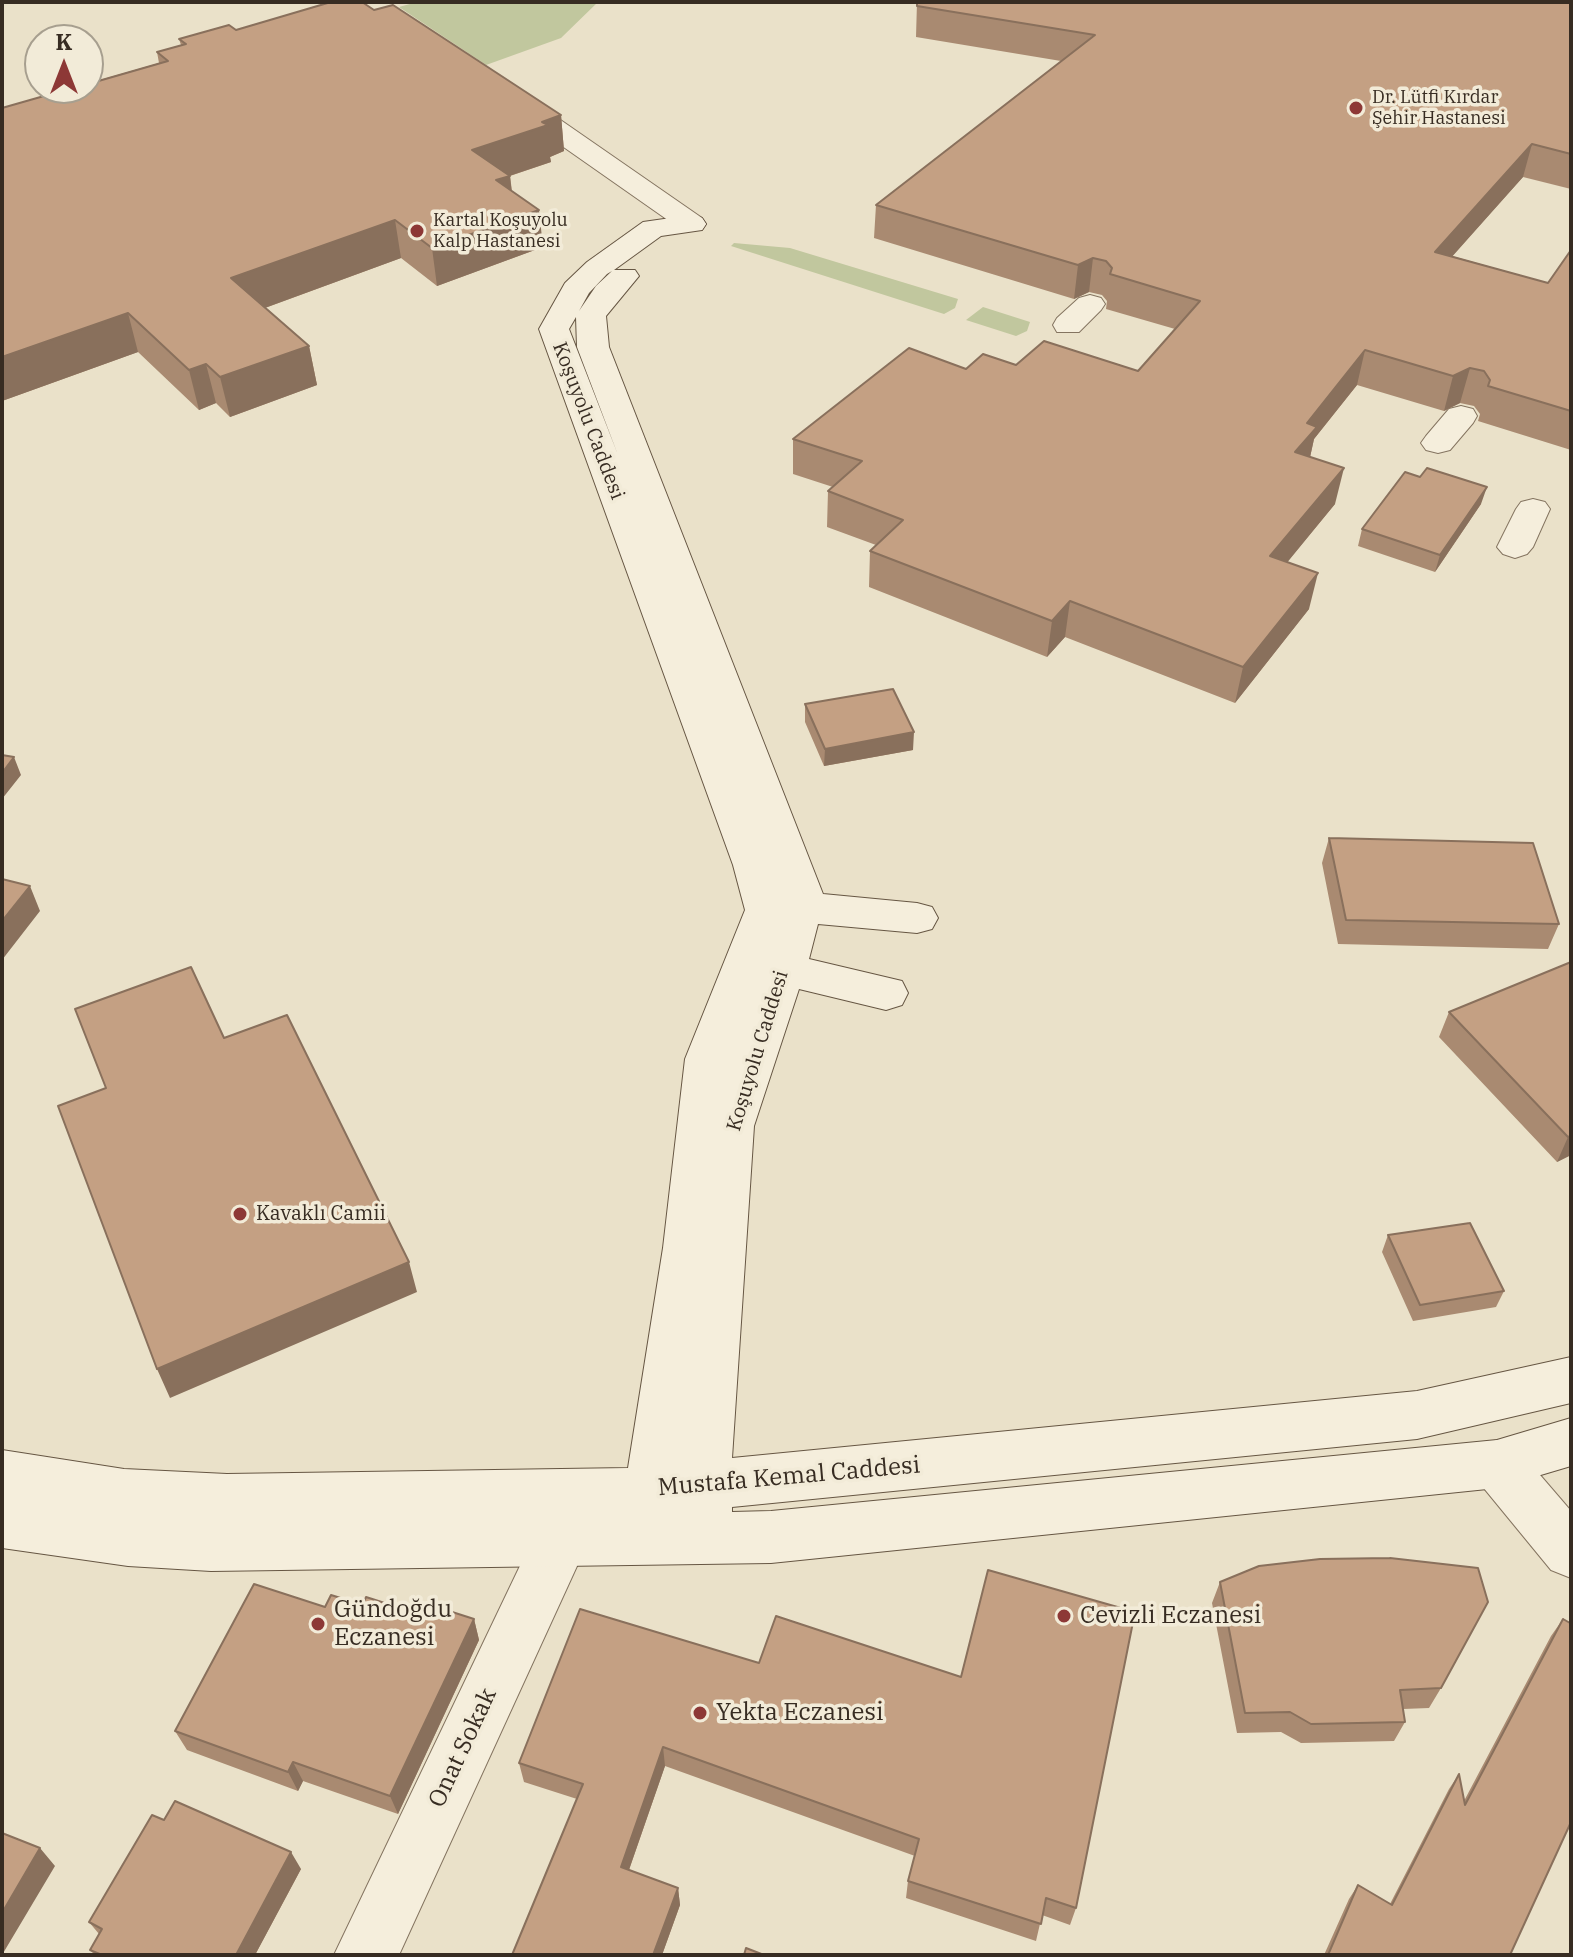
<!DOCTYPE html>
<meta charset="utf-8">
<style>
body{margin:0}
#map{position:relative;width:1573px;height:1957px;overflow:hidden;background:#eae1c9;font-family:"IBM Plex Serif",serif}
canvas{display:block}
.frame{position:absolute;inset:0;border:4px solid #372c22;pointer-events:none}
.north{position:absolute;left:24px;top:24px;width:80px;height:80px;box-sizing:border-box;background:#f2ebd8;border:2px solid #a79f8f;border-radius:50%;rotate:0deg;font-size:22px;font-weight:700;line-height:32px;text-align:center;color:#372c22}
.north::after{content:'';display:block;margin:auto;width:28px;height:36px;background:#8d3836;clip-path:polygon(50% 0,100% 100%,50% 72%,0 100%)}
</style>
<div id="map">
<canvas width="1573" height="1957"></canvas>
<div class="frame"></div>
<div class="north">K</div>
</div>
<script>
const g = document.querySelector('canvas').getContext('2d');
g.lineJoin = 'round';
function paint(path, color) { g.fillStyle = color; g.fill(path, 'evenodd'); }
const toPath = rows => new Path2D(rows.map(r => 'M' + r).join(''));
function strokePath(path, color, width, dash) { g.strokeStyle = color; g.lineWidth = width; g.lineCap = dash ? 'butt' : 'round'; g.setLineDash(dash || []); g.stroke(path); }
function write(font, color, halo, rows, align = 'center') {
  g.font = font + ' "IBM Plex Serif",serif'; g.lineWidth = 7; g.setLineDash([]); g.textBaseline = 'middle'; g.strokeStyle = halo; g.fillStyle = color; for (const [text, x, y, turn = 0] of rows) {
    g.save(); g.translate(x, y); g.rotate((+turn || 0) * Math.PI / 180); g.textAlign = isNaN(turn) ? turn : align; if (halo) g.strokeText(text, 0, 0); g.fillText(text, 0, 0); g.restore();
  }
}
const green = toPath([
 [417,2,598,2,561,38,486,65,399,7],
 [734,243,790,248,958,299,955,308,944,314,731,246],
 [983,307,1030,322,1027,331,1016,336,966,320]
]);
const street = toPath([
 [514,92,523,94,702,218,706,224,702,230,682,230,505,106,501,100,505,94,514,92],
 [1090,295,1101,298,1105,304,1101,310,1079,332,1057,332,1053,325,1057,318,1079,298,1090,295],
 [1461,406,1473,409,1477,416,1473,423,1450,450,1438,453,1426,450,1421,443,1426,436,1449,409,1461,406],
 [1533,499,1545,502,1550,509,1533,547,1527,554,1515,558,1503,554,1497,547,1516,509,1521,502,1533,499],
 [1497,1440,1516,1447,1571,1511,1571,1578,1551,1570,1478,1481,1470,1464,1478,1447,1497,1440],
 [560,1516,580,1524,588,1542,399,1955,334,1955,540,1524,560,1516]
]);
const secondary = toPath([
 [692,215,702,218,706,224,702,230,661,236,614,270,635,270,639,276,606,316,609,347,823,894,917,903,932,907,938,918,932,929,917,933,818,924,809,959,902,981,908,993,902,1005,886,1010,799,989,754,1126,732,1458,1417,1391,1571,1357,1571,1403,1417,1439,732,1507,732,1512,771,1511,1497,1440,1571,1418,1571,1466,1497,1488,771,1563,211,1571,128,1566,2,1548,2,1450,124,1469,227,1474,628,1468,663,1248,685,1059,745,910,733,865,539,329,565,283,587,262,643,222,692,215],
 [612,271,596,286,579,311,589,293,607,274,612,271],
 [576,317,577,347,618,455,569,329,576,317]
]);
const wall = toPath([
 [917,2,1571,2,1571,189,1523,177,1452,256,1548,283,1571,250,1571,450,1478,421,1480,414,1474,406,1460,403,1444,411,1357,385,1314,439,1310,457,1335,504,1287,562,1309,609,1235,703,1065,637,1047,657,869,587,870,551,876,545,827,527,828,491,833,487,793,474,793,439,966,369,1016,365,1138,371,1175,329,1106,309,1107,301,1102,295,1089,292,1074,299,874,238,876,205,1061,61,916,37],
 [374,10,561,115,564,151,550,157,551,162,510,176,512,191,543,247,437,286,401,258,265,308,309,346,317,385,230,417,216,403,199,410,138,352,2,401,2,108,159,63,157,52,181,45,179,39],
 [1420,477,1481,504,1435,572,1358,546,1362,529],
 [805,704,913,750,824,766,805,722],
 [1329,838,1559,924,1548,949,1338,944,1322,863],
 [1571,962,1571,1155,1557,1162,1439,1037,1449,1012],
 [1388,1235,1504,1291,1496,1307,1413,1321,1382,1252],
 [1220,1582,1441,1688,1429,1708,1403,1709,1405,1722,1394,1741,1301,1743,1281,1732,1237,1733,1212,1603],
 [363,1605,416,1613,474,1619,479,1640,398,1814,303,1781,298,1791,187,1750,175,1731,325,1607],
 [580,1609,1076,1908,1070,1925,1042,1915,1036,1941,906,1898,908,1881,915,1856,665,1766,629,1870,678,1888,680,1905,662,1955,577,1799,524,1782,519,1763],
 [1563,1619,1570,1623,1571,1621,1571,1822,1510,1955,1324,1955,1349,1899,1358,1885,1390,1904,1449,1789,1459,1774,1464,1801,1551,1636],
 [164,1820,301,1869,255,1955,95,1955,90,1950,99,1934,89,1922]
]);
const shadedWall = toPath([
 [561,115,564,151,550,157,551,162,476,187,472,150],
 [1532,144,1523,177,1426,286,1435,252],
 [510,176,514,214,496,180],
 [539,210,543,247,437,286,432,248],
 [395,220,401,258,240,317,231,278],
 [1093,258,1089,292,1074,299,1078,265],
 [128,313,138,352,2,401,2,357],
 [309,346,317,385,230,417,220,377],
 [1365,350,1357,385,1314,439,1309,462,1295,452,1307,423],
 [206,364,216,403,199,410,189,370],
 [1470,368,1460,403,1444,411,1453,376],
 [1344,468,1335,504,1263,592,1270,556],
 [1487,487,1481,504,1435,572,1440,555],
 [1318,573,1309,609,1235,703,1243,667],
 [1070,601,1065,637,1047,657,1052,621],
 [914,732,913,750,824,766,825,749],
 [14,757,21,775,2,799,2,773],
 [30,886,40,911,2,960,2,921],
 [1571,1136,1571,1155,1557,1162,1568,1137],
 [409,1262,417,1292,170,1398,157,1369],
 [474,1619,479,1640,398,1814,390,1796],
 [663,1747,665,1766,624,1884,621,1867],
 [293,1762,303,1781,298,1791,288,1772],
 [40,1848,55,1866,2,1955,2,1913],
 [291,1852,301,1869,255,1955,236,1955],
 [678,1888,680,1905,662,1955,653,1955]
]);
const building = toPath([
 [331,2,362,2,374,10,393,5,561,115,542,122,548,125,472,150,510,176,496,180,539,210,432,248,395,220,231,278,309,346,220,377,206,364,189,370,128,313,2,357,2,108,72,88,88,88,88,84,168,61,157,52,186,44,179,39,229,25,236,30,331,2],
 [917,2,1571,2,1571,154,1532,144,1435,252,1548,283,1571,250,1571,411,1488,386,1490,380,1484,371,1470,368,1453,376,1365,350,1307,423,1317,427,1295,452,1344,468,1270,556,1318,573,1243,667,1070,601,1052,621,870,551,903,520,828,491,862,461,793,439,909,348,966,369,983,354,1016,365,1044,341,1138,371,1200,301,1110,274,1112,268,1106,261,1093,258,1078,265,876,205,1095,35,917,6,917,2],
 [1427,468,1487,487,1440,555,1362,529,1405,472,1420,477,1427,468],
 [893,689,914,732,825,749,805,704,893,689],
 [2,755,14,757,2,773,2,755],
 [1329,838,1533,843,1559,924,1346,920,1329,838],
 [2,879,30,886,2,921,2,879],
 [1571,962,1571,1136,1568,1137,1449,1012,1571,962],
 [191,967,224,1038,287,1015,409,1262,157,1369,58,1106,106,1088,75,1009,191,967],
 [1470,1223,1504,1291,1420,1305,1388,1235,1470,1223],
 [1390,1558,1478,1568,1488,1602,1441,1688,1400,1690,1405,1722,1311,1724,1290,1712,1245,1713,1220,1582,1259,1566,1320,1559,1390,1558],
 [988,1570,1135,1612,1076,1908,1046,1898,1041,1924,908,1881,919,1839,663,1747,621,1867,678,1888,653,1955,512,1955,583,1784,519,1763,580,1609,759,1663,776,1616,961,1677,988,1570],
 [254,1584,325,1607,331,1595,363,1605,366,1597,416,1613,421,1602,474,1619,390,1796,293,1762,288,1772,175,1731,254,1584],
 [1563,1619,1570,1623,1571,1622,1571,1822,1510,1955,1328,1955,1358,1885,1392,1905,1459,1774,1465,1805,1563,1619],
 [175,1801,291,1852,236,1955,102,1955,90,1950,102,1929,89,1922,152,1815,164,1820,175,1801],
 [2,1833,40,1848,2,1913,2,1833],
 [746,1948,764,1955,744,1955,746,1948]
]);
const markers = [
 [1356,108,8,"#8d3836"],
 [417,231,8,"#8d3836"],
 [240,1214,8,"#8d3836"],
 [1064,1616,8,"#8d3836"],
 [318,1624,8,"#8d3836"],
 [700,1713,8,"#8d3836"]
];
const farPoinames = [
 ["Dr. Lütfi Kırdar",1372,98],
 ["Şehir Hastanesi",1372,119],
 ["Kartal Koşuyolu",433,221],
 ["Kalp Hastanesi",433,242]
];
const streetNames = [
 ["Koşuyolu Caddesi",588,421,69],
 ["Koşuyolu Caddesi",758,1051,-73]
];
const poiNames = [
 ["Kavaklı Camii",256,1214]
];
const nearStreetnames = [
 ["Mustafa Kemal Caddesi",789,1477,-5],
 ["Onat Sokak",463,1748,-65]
];
const nearPoinames = [
 ["Gündoğdu",334,1610],
 ["Eczanesi",334,1638],
 ["Cevizli Eczanesi",1080,1616],
 ["Yekta Eczanesi",716,1713]
];
paint(green, '#c1c79e');
strokePath(street, '#847460', 2);
strokePath(secondary, '#665643', 2);
paint(street, '#f5eedc');
paint(secondary, '#f5eedc');
paint(wall, '#a98a71');
paint(shadedWall, '#89705c');
paint(building, '#c4a083');
strokePath(building, '#89705c', 2);
for (const [x, y, r, color] of markers) { const dot = new Path2D(); dot.arc(x, y, r, 0, 2 * Math.PI); g.fillStyle = color; g.fill(dot); strokePath(dot, '#f2ebd8', 3); }
write('18px', '#372c22', '#f2ebd8', farPoinames, 'left');
write('20px', '#372c22', '#f2ebd8', streetNames);
write('20px', '#372c22', '#f2ebd8', poiNames, 'left');
write('24px', '#372c22', '#f2ebd8', nearStreetnames);
write('24px', '#372c22', '#f2ebd8', nearPoinames, 'left');
</script>
